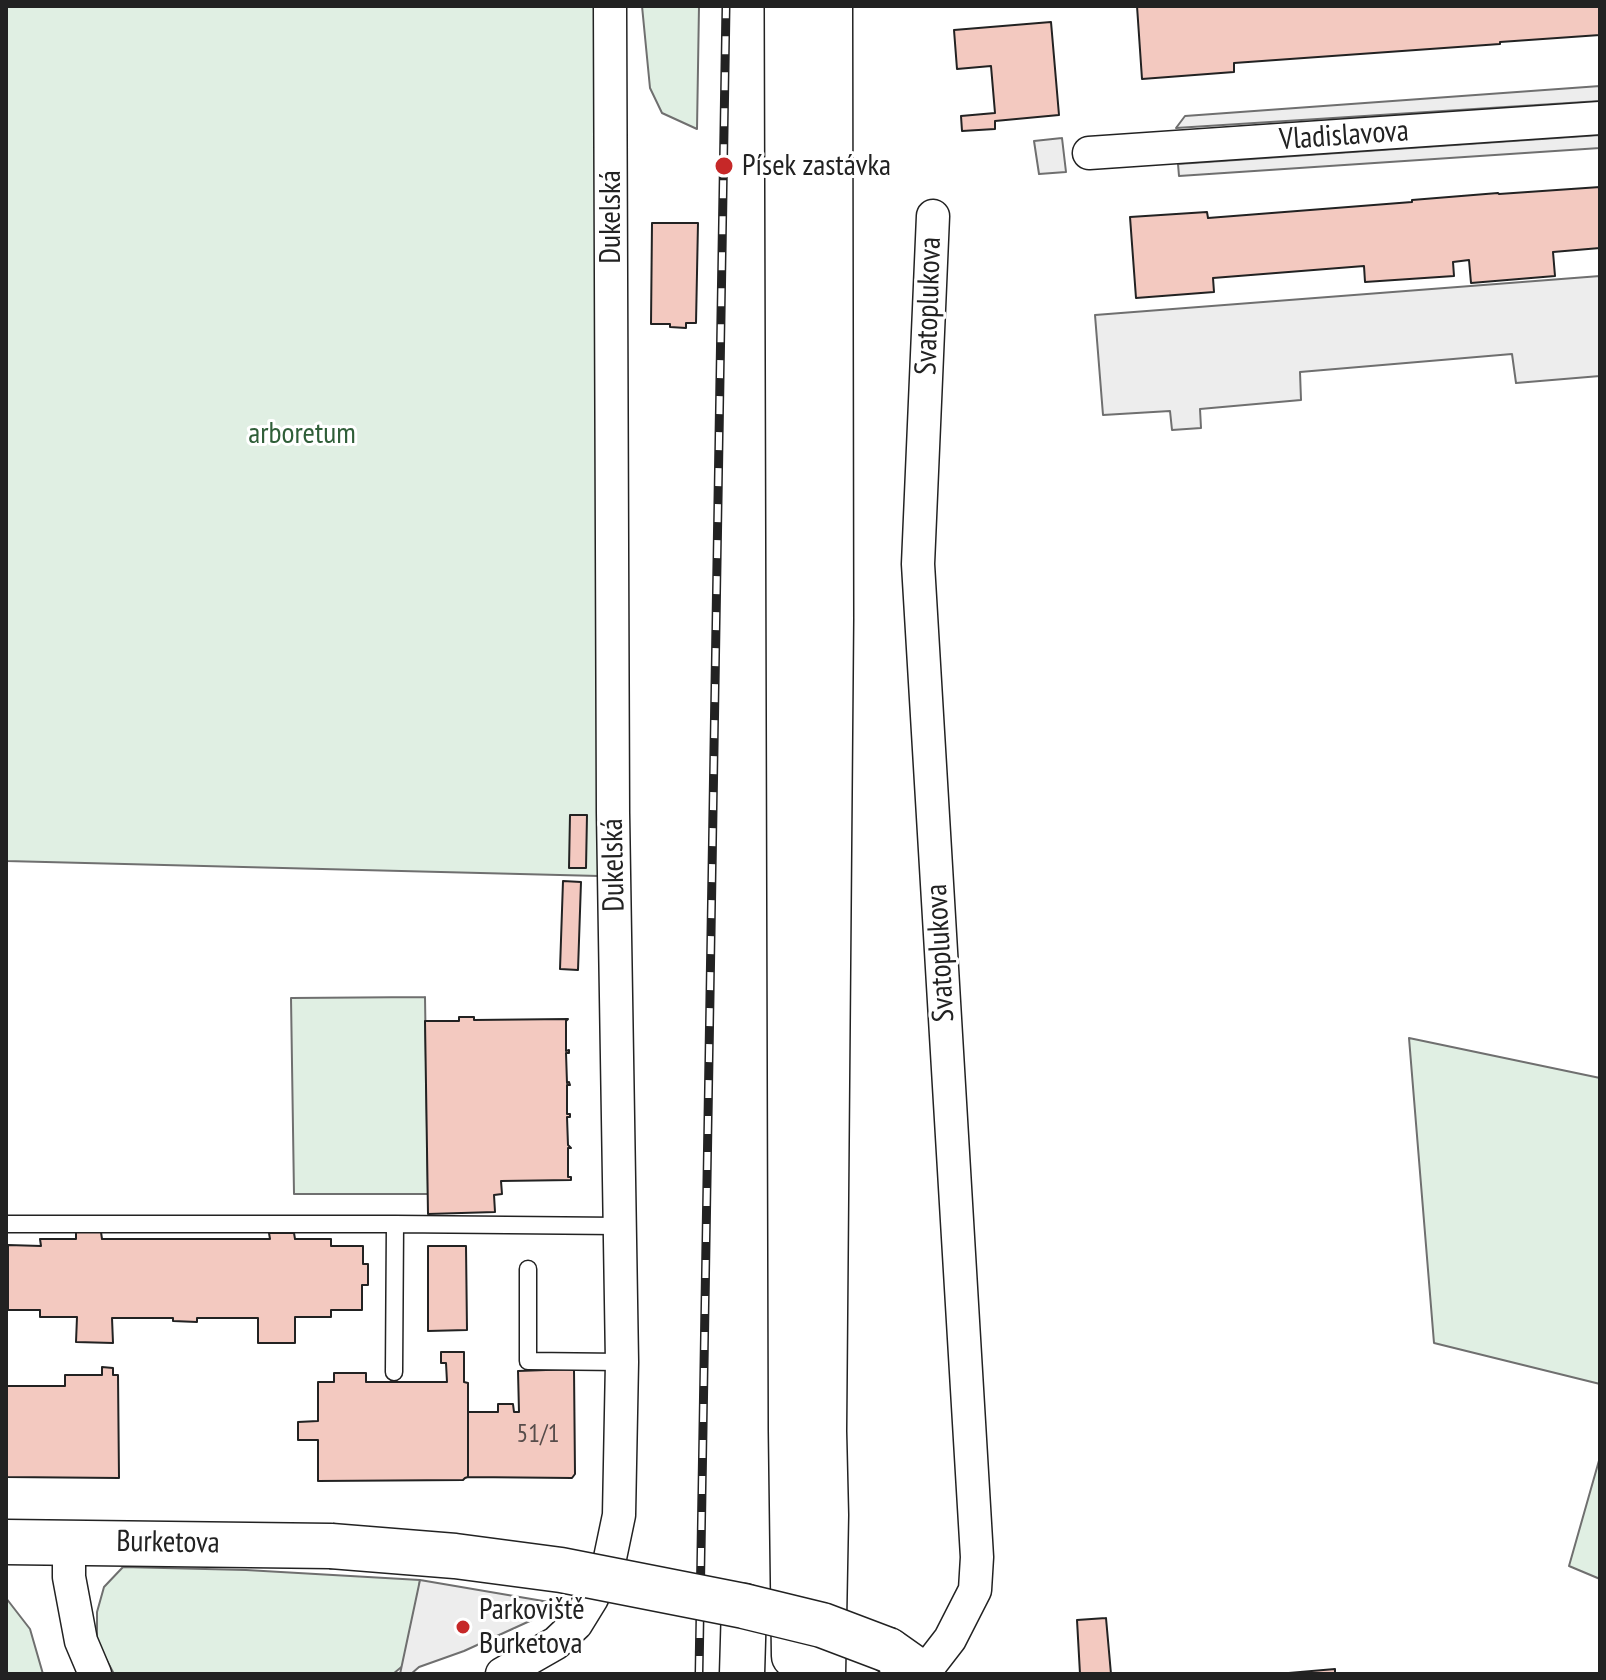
<!DOCTYPE html>
<meta charset="utf-8">
<style>
body{margin:0}
#map{position:relative;width:1606px;height:1680px;overflow:hidden;background:#fff;font-family:"PT Sans Narrow",sans-serif}
canvas{display:block}
.frame{position:absolute;inset:0;border:8px solid #222;pointer-events:none}
</style>
<div id="map">
<canvas width="1606" height="1680"></canvas>
<div class="frame"></div>
</div>
<script>
const g = document.querySelector('canvas').getContext('2d');
g.lineJoin = 'round';
function paint(path, color) { g.fillStyle = color; g.fill(path, 'evenodd'); }
const toPath = rows => new Path2D(rows.map(r => 'M' + r).join(''));
function strokePath(path, color, width, dash) { g.strokeStyle = color; g.lineWidth = width; g.lineCap = dash ? 'butt' : 'round'; g.setLineDash(dash || []); g.stroke(path); }
function write(font, color, halo, rows, align = 'center') {
  g.font = font + ' "PT Sans Narrow",sans-serif'; g.lineWidth = 6; g.setLineDash([]); g.textBaseline = 'middle'; g.strokeStyle = halo; g.fillStyle = color; for (const [text, x, y, turn = 0] of rows) {
    g.save(); g.translate(x, y); g.rotate((+turn || 0) * Math.PI / 180); g.textAlign = isNaN(turn) ? turn : align; if (halo) g.strokeText(text, 0, 0); g.fillText(text, 0, 0); g.restore();
  }
}
const green = toPath([
 [6,6,598,6,599,876,6,861,6,6],
 [642,6,699,6,697,129,662,113,650,88,642,6],
 [425,997,428,1194,294,1194,291,998,425,997],
 [1409,1038,1600,1078,1600,1384,1434,1343,1409,1038],
 [1600,1457,1600,1579,1569,1566,1600,1457],
 [123,1567,246,1570,420,1580,413,1637,405,1664,393,1674,114,1674,97,1642,97,1612,104,1587,123,1567],
 [6,1598,30,1629,43,1674,6,1674,6,1598]
]);
const parking = toPath([
 [1600,86,1600,101,1176,128,1185,116,1600,86],
 [1600,135,1600,148,1179,176,1178,164,1600,135],
 [1062,138,1066,172,1039,174,1034,141,1062,138],
 [1600,276,1600,376,1516,383,1512,354,1300,372,1301,400,1200,409,1201,428,1172,430,1170,411,1103,415,1095,315,1600,276],
 [420,1580,549,1602,532,1620,464,1651,419,1667,411,1674,400,1674,420,1580]
]);
const building = toPath([
 [1137,6,1600,6,1600,35,1500,42,1500,44,1234,63,1234,72,1142,79,1137,6],
 [1051,22,1059,115,995,121,995,129,962,131,961,116,995,113,991,66,957,69,954,30,1051,22],
 [1600,187,1600,248,1553,252,1555,276,1471,283,1469,260,1453,262,1454,276,1365,282,1364,266,1213,278,1214,292,1136,298,1130,217,1207,212,1208,218,1412,202,1412,200,1498,193,1499,194,1600,187],
 [652,223,698,223,696,323,686,323,686,328,670,327,670,324,651,324,652,223],
 [570,815,587,815,586,868,569,868,570,815],
 [563,881,581,882,578,970,560,969,563,881],
 [459,1017,474,1017,474,1020,568,1019,566,1021,566,1051,569,1050,569,1053,566,1053,567,1083,569,1082,570,1085,567,1085,567,1114,570,1114,570,1117,567,1117,568,1145,571,1148,568,1148,568,1177,571,1177,571,1180,501,1181,502,1194,494,1195,495,1212,428,1214,425,1021,459,1021,459,1017],
 [76,1232,101,1232,102,1239,270,1239,269,1233,294,1233,295,1239,331,1239,331,1246,363,1246,363,1264,368,1264,368,1285,362,1285,362,1310,331,1310,331,1317,295,1317,295,1343,258,1343,258,1318,197,1318,197,1322,173,1321,173,1318,112,1318,113,1343,76,1342,77,1317,40,1317,40,1310,8,1310,8,1245,41,1246,40,1239,76,1239,76,1232],
 [428,1246,466,1246,467,1330,428,1331,428,1246],
 [441,1352,464,1352,464,1382,468,1383,468,1477,465,1478,463,1480,318,1481,318,1440,298,1440,298,1422,318,1421,318,1382,334,1382,334,1373,366,1373,366,1382,447,1382,446,1363,441,1363,441,1352],
 [102,1367,113,1368,113,1375,118,1375,119,1478,6,1477,6,1386,65,1386,65,1375,102,1375,102,1367],
 [574,1369,575,1474,572,1478,468,1477,468,1412,498,1412,498,1404,513,1404,514,1412,519,1412,518,1371,574,1369],
 [1106,1618,1111,1674,1080,1674,1077,1620,1106,1618],
 [1335,1669,1335,1674,1277,1674,1335,1669]
]);
const lane = toPath([
 [6,1224,395,1224],
 [528,1269,528,1361,622,1362],
 [394,1372,395,1224,619,1226]
]);
const street = toPath([
 [1089,153,1600,118],
 [69,1542,69,1577,81,1641,95,1674],
 [502,1674,556,1643,576,1624,592,1598,610,1558,619,1515,622,1362,613,813,610,6],
 [923,1674,950,1639,975,1590,977,1557,918,564,933,216]
]);
const secondary = toPath([
 [6,1542,331,1546],
 [888,1650,922,1674]
]);
const highway = toPath([
 [787,6,791,1430,794,1656],
 [742,1674,744,1606],
 [823,1674,826,1515,824,1431,831,618,830,6]
]);
const rail = toPath([
 [699,1674,726,6]
]);
const secondaryBridge = toPath([
 [331,1546,455,1556,561,1570,744,1606,822,1625,888,1650]
]);
const markers = [
 [724,166,10,"#c62828"],
 [463,1627,8,"#c62828"]
];
const numberNames = [
 ["51/1",538,1435]
];
const streetNames = [
 ["Vladislavova",1344,136,-4],
 ["Dukelská",611,217,-90],
 ["Svatoplukova",929,306,-88],
 ["Dukelská",614,865,-91],
 ["Svatoplukova",941,953,-93],
 ["Burketova",168,1543,1]
];
const poiNames = [
 ["Písek zastávka",742,166],
 ["Parkoviště",479,1610],
 ["Burketova",479,1644]
];
const parkNames = [
 ["arboretum",302,434]
];
paint(green, '#e0efe3');
strokePath(green, '#6f6f6f', 2);
paint(parking, '#ededed');
strokePath(parking, '#6f6f6f', 2);
paint(building, '#f3c9c0');
strokePath(building, '#222', 2);
strokePath(lane, '#222', 19);
strokePath(street, '#222', 35);
strokePath(secondary, '#222', 47);
strokePath(highway, '#222', 47);
strokePath(lane, '#fff', 16);
strokePath(street, '#fff', 32);
strokePath(secondary, '#fff', 44);
strokePath(highway, '#fff', 44);
strokePath(rail, '#222', 9);
strokePath(rail, '#fff', 6, [18]);
strokePath(secondaryBridge, '#222', 47, []);
strokePath(secondaryBridge, '#fff', 44);
for (const [x, y, r, color] of markers) { const dot = new Path2D(); dot.arc(x, y, r, 0, 2 * Math.PI); g.fillStyle = color; g.fill(dot); strokePath(dot, '#fff', 3); }
write('26px', '#564c4a', null, numberNames);
write('30px', '#222', '#fff', streetNames);
write('30px', '#222', '#fff', poiNames, 'left');
write('30px', '#2f5e38', '#fff', parkNames);
</script>
